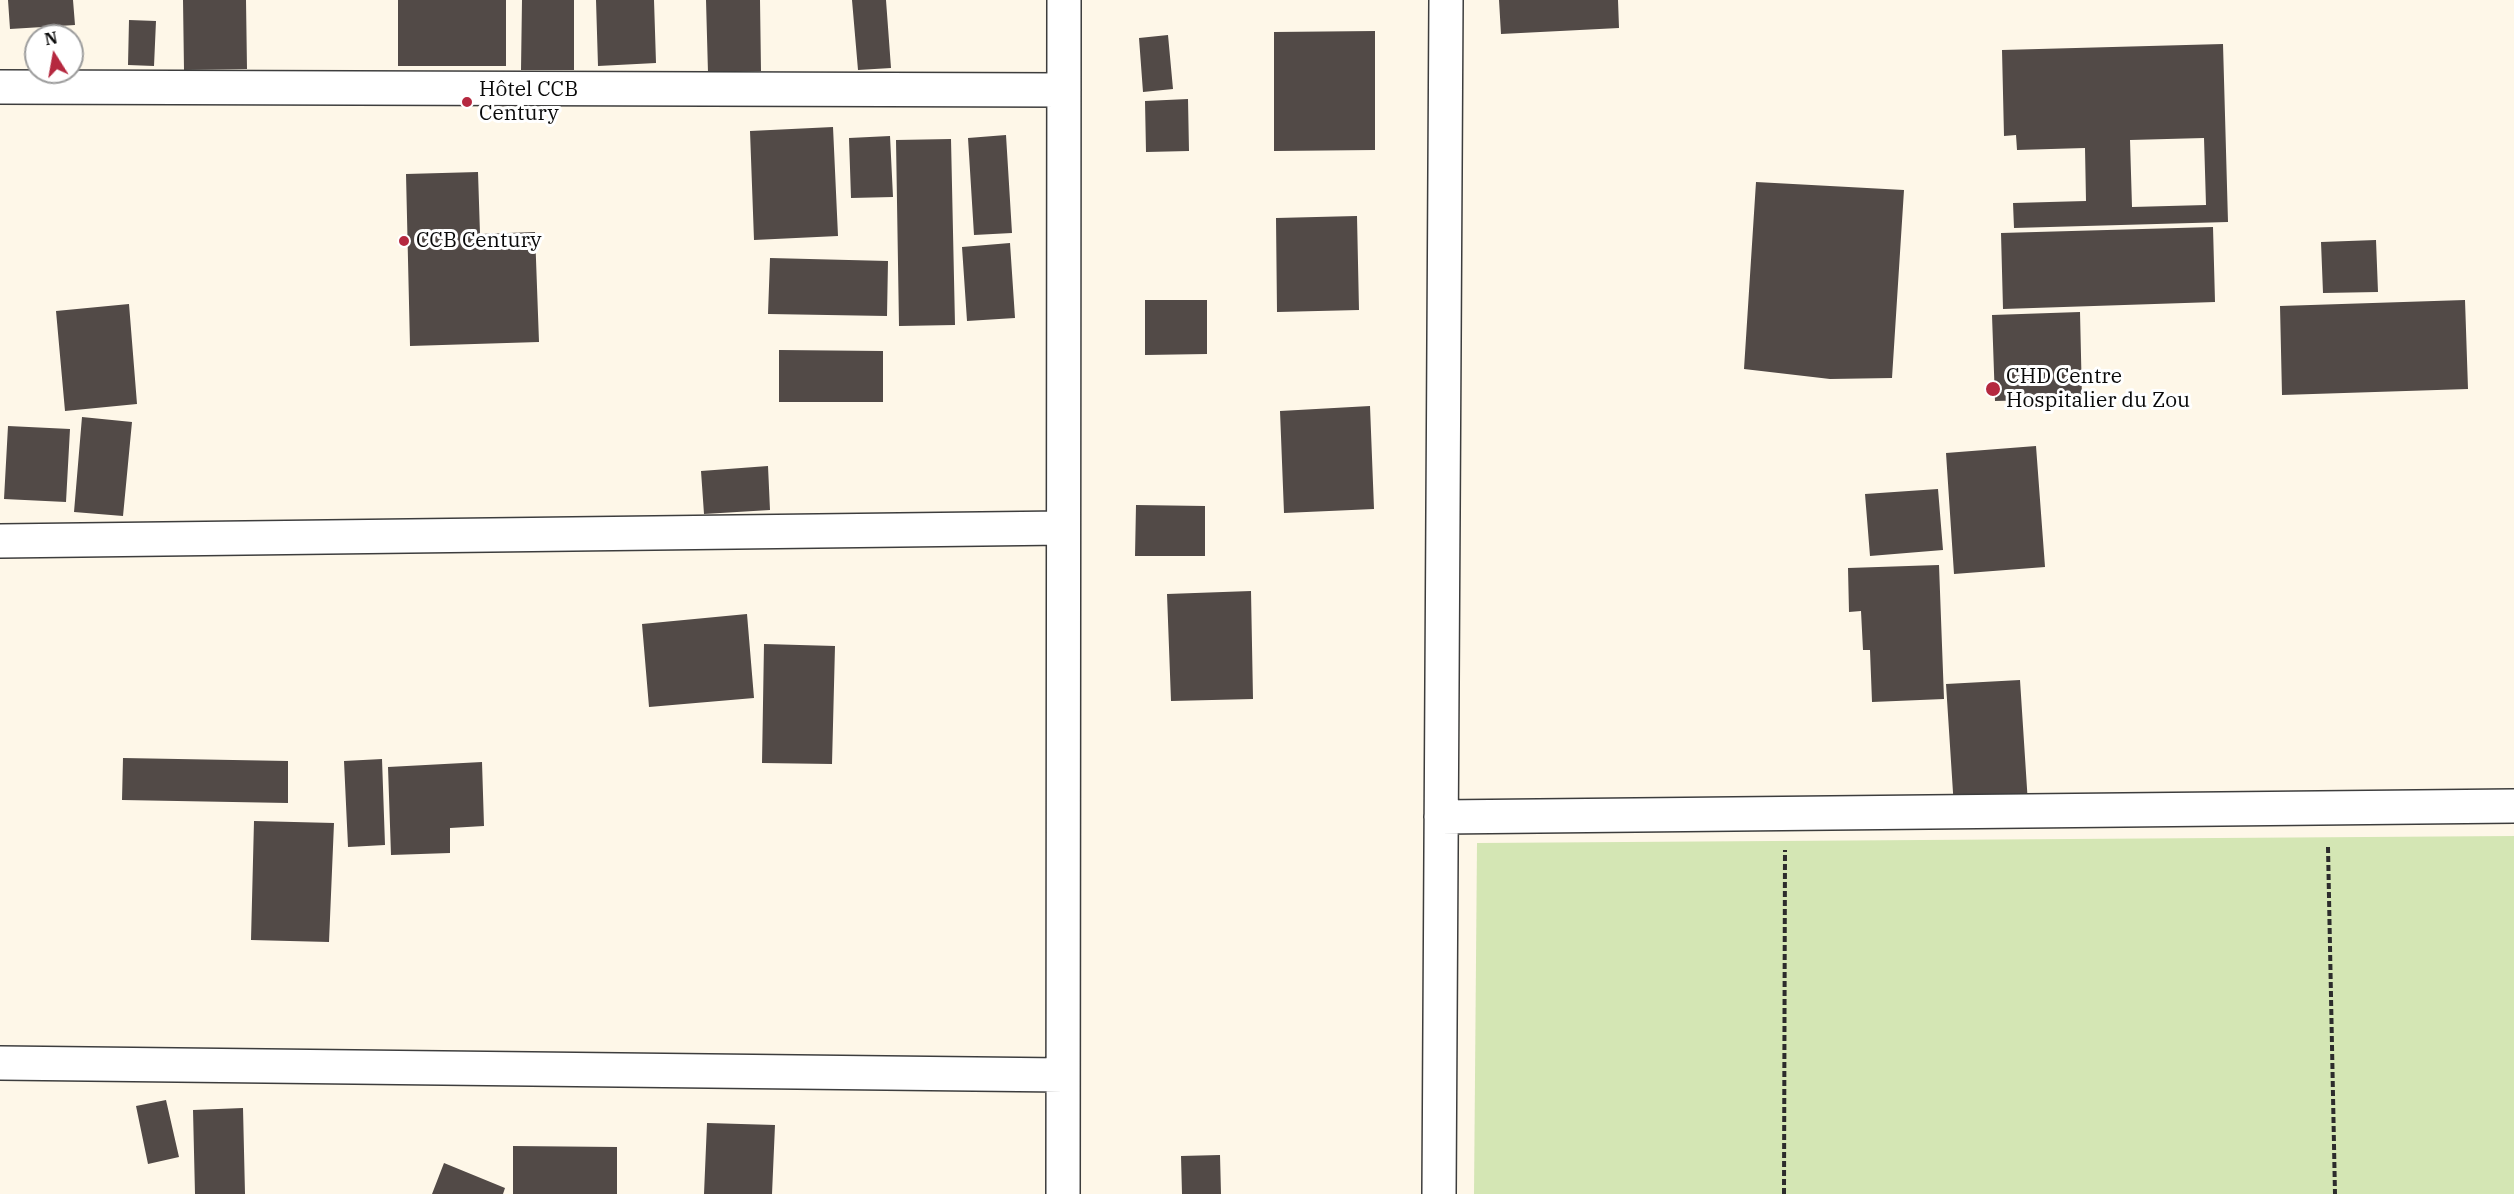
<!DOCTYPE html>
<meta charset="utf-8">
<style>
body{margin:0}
#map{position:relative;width:2514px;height:1194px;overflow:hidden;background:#fef7e8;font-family:"IBM Plex Serif",serif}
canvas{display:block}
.north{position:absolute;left:24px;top:24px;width:60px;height:60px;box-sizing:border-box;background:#fff;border:2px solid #9d9d9d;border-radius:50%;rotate:349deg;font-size:16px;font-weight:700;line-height:24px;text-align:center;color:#0a0a0a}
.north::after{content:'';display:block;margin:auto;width:21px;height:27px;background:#b5283f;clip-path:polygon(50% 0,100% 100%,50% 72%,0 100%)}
</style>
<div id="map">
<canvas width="2514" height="1194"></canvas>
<div class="north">N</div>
</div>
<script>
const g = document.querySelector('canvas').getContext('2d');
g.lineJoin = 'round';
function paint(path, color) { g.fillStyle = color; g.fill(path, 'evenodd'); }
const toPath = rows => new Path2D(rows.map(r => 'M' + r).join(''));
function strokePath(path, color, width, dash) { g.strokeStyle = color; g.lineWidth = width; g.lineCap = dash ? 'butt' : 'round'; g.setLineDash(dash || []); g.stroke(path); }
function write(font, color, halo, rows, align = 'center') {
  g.font = font + ' "IBM Plex Serif",serif'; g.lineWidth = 6; g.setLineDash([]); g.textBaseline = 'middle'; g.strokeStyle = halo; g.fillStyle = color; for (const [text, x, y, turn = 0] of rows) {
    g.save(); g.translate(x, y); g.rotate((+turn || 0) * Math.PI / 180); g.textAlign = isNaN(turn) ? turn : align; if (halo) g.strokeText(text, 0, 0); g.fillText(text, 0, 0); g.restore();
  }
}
const green = toPath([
 [2514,836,2514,1194,1474,1194,1477,843]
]);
const building = toPath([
 [8,0,73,0,75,25,10,29],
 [183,0,246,0,247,69,184,70],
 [398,0,506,0,506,66,398,66],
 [522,0,574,0,574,70,521,70],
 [596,0,654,0,656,63,598,66],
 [706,0,760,0,761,71,708,73],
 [852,0,886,0,891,68,858,70],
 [1499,0,1618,0,1619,28,1501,34],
 [129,20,156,21,154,66,128,65],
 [1375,31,1375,150,1274,151,1274,32],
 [1168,35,1173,89,1143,92,1139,38],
 [2223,44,2228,222,2014,228,2013,203,2086,201,2085,148,2017,150,2016,135,2004,136,2002,50],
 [2204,138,2206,205,2132,207,2130,140],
 [1188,99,1189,151,1146,152,1145,101],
 [833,127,838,236,754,240,750,131],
 [1006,135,1012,233,974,235,968,138],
 [890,136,893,197,851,198,849,138],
 [951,139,955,325,899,326,896,140],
 [478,172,480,234,535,232,539,342,410,346,406,174],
 [1756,182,1904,190,1892,378,1830,379,1744,369],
 [1357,216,1359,310,1277,312,1276,218],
 [2213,227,2215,302,2003,309,2001,233],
 [2376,240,2378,292,2323,293,2321,242],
 [1010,243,1015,318,967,321,962,247],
 [770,258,888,261,887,316,768,314],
 [1145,300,1207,300,1207,354,1145,355],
 [2465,300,2468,389,2282,395,2280,306],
 [129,304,137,404,65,411,56,311],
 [2080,312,2082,399,1995,401,1992,315],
 [779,350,883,351,883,402,779,402],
 [1370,406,1374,509,1284,513,1280,411],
 [82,417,132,422,123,516,74,512],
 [8,426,70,429,66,502,4,499],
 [2036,446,2045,567,1954,574,1946,453],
 [768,466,770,510,704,514,701,471],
 [1938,489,1943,550,1870,556,1865,494],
 [1136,505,1205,506,1205,556,1135,556],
 [1939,565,1944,699,1872,702,1870,650,1863,650,1861,611,1849,612,1848,568],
 [1251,591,1253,699,1171,701,1167,594],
 [747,614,754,698,649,707,642,624],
 [764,644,835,646,832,764,762,763],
 [2020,680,2028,804,1954,808,1946,684],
 [123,758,288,761,288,803,122,800],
 [382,759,385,845,348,847,344,761],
 [482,762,484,826,450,828,450,853,391,855,388,767],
 [254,821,334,823,329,942,251,940],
 [166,1100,179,1157,148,1164,136,1106],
 [243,1108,245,1194,195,1194,193,1110],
 [707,1123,775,1125,772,1194,704,1194],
 [513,1146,617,1147,617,1194,513,1194],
 [1220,1155,1221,1194,1182,1194,1181,1156],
 [444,1163,505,1188,503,1194,432,1194]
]);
const path = toPath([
 [2328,847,2335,1194],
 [1784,1194,1785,850]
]);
const minor = toPath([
 [0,87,1064,90],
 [0,541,1063,528],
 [1441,817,2514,806],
 [0,1063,1063,1075],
 [1063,1194,1064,0],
 [1439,1194,1446,0]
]);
const markers = [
 [467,102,6,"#b5283f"],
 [404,241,6,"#b5283f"],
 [1993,389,8,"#b5283f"]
];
const poiNames = [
 ["Hôtel CCB",479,90],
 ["Century",479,114],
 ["CCB Century",416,241],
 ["CHD Centre",2006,377],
 ["Hospitalier du Zou",2006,401]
];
paint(green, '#d4e6b4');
paint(building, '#524a47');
strokePath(minor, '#3d3d3d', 36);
strokePath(path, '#2c2c2c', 4, [6, 3]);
strokePath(minor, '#fff', 33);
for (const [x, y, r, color] of markers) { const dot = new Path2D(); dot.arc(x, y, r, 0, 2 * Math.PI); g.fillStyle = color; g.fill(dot); strokePath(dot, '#fff', 2); }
write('21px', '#0a0a0a', '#fff', poiNames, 'left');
</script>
